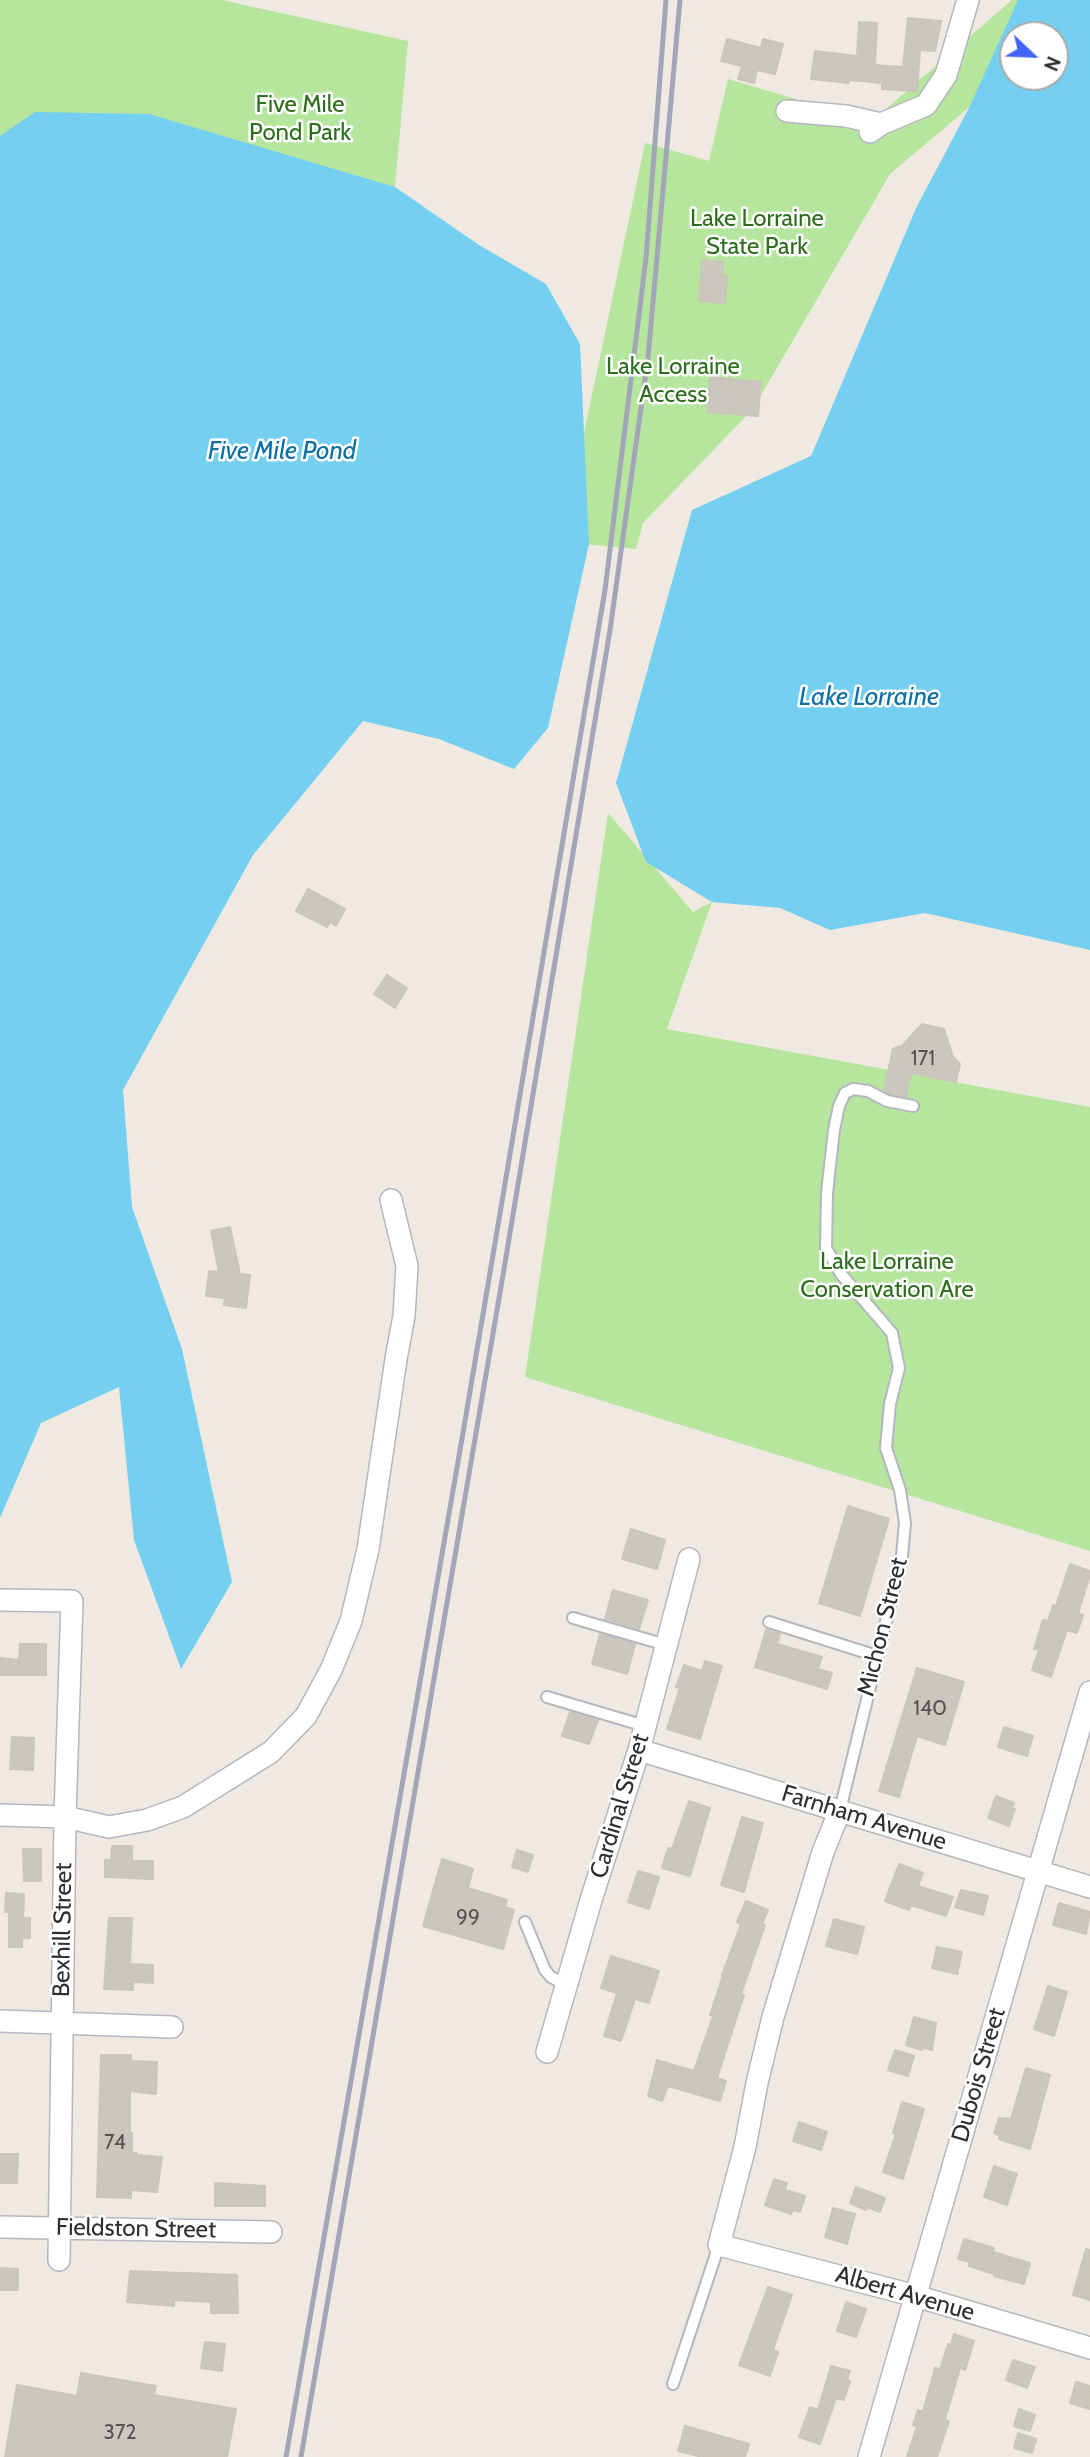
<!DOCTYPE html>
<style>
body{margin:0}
#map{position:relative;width:1090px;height:2457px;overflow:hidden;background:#efe9e1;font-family:Cabin,sans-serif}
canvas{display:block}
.north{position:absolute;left:999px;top:21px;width:70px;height:70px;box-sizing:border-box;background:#fff;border:2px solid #ababab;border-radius:50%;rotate:113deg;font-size:19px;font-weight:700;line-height:28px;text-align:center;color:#2e2e2e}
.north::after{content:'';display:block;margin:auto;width:24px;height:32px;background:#4264fb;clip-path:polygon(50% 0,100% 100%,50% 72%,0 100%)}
</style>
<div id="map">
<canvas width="1090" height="2457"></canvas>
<div class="north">N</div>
</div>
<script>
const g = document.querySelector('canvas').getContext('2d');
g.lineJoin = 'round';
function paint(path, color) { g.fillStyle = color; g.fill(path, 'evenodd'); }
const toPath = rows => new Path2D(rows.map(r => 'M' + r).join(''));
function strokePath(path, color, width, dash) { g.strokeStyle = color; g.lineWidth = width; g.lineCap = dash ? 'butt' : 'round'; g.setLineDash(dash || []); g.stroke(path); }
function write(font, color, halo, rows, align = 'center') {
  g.font = font + ' Cabin,sans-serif'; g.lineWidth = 5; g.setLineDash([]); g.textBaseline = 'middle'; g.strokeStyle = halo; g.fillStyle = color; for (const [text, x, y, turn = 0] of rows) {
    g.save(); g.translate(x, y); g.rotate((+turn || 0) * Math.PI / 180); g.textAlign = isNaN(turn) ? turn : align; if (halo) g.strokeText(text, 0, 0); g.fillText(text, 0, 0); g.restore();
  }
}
const green = toPath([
 [0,0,222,0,408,41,382,333,0,162],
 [1012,0,1090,0,1013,35,1013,70,890,174,753,409,643,523,636,549,561,542,645,143,709,161,728,79,826,108,864,128],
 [608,813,693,912,712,902,667,1029,1090,1107,1090,1551,525,1377]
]);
const water = toPath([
 [1018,0,1090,0,1090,950,925,913,830,930,780,908,712,902,646,862,616,783,692,510,811,456,917,206,969,108],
 [1055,35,1055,77,1013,77,1013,35],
 [35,112,149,114,395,187,479,245,546,284,580,344,589,544,548,728,514,769,439,739,363,721,253,855,123,1090,132,1207,182,1349,232,1582,181,1669,134,1540,119,1387,41,1423,0,1518,0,136]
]);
const building = toPath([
 [908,18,941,21,935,51,920,50,917,91,882,89,882,83,849,80,849,83,811,79,815,51,857,56,859,22,877,23,875,65,903,67,908,18],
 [727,39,761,48,763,39,783,44,775,74,757,70,754,83,738,79,742,66,721,61,727,39],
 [702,260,723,262,722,275,727,275,725,303,699,301,702,260],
 [710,377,761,382,758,416,707,412,710,377],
 [308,889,345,909,336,926,330,922,327,927,296,911,308,889],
 [387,975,407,988,395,1008,374,994,387,975],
 [922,1024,944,1029,953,1057,960,1064,956,1082,911,1073,906,1097,888,1093,884,1090,893,1049,902,1046,922,1024],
 [230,1227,240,1274,250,1275,246,1308,224,1305,225,1298,206,1296,209,1271,219,1272,211,1231,230,1227],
 [848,1506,889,1519,860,1616,819,1603,848,1506],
 [631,1529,665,1540,657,1569,622,1559,631,1529],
 [1070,1564,1090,1571,1090,1575,1078,1613,1083,1615,1077,1633,1067,1630,1051,1677,1032,1670,1039,1650,1034,1649,1043,1620,1048,1621,1053,1605,1056,1606,1070,1564],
 [613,1590,648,1600,639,1629,605,1619,613,1590],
 [766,1630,780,1634,777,1644,822,1657,818,1669,832,1673,827,1689,755,1667,766,1630],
 [600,1634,635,1644,627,1674,592,1664,600,1634],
 [20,1644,46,1644,46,1675,0,1675,0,1658,19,1660,20,1644],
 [705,1661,722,1666,700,1739,667,1729,680,1688,676,1687,684,1665,702,1671,705,1661],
 [917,1668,964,1682,945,1745,917,1736,899,1797,879,1791,917,1668],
 [570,1712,598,1720,589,1744,562,1736,570,1712],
 [1004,1727,1033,1736,1027,1756,998,1747,1004,1727],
 [12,1737,34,1738,33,1770,10,1769,12,1737],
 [996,1796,1014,1803,1012,1808,1015,1809,1009,1826,988,1818,996,1796],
 [689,1801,710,1808,690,1876,662,1868,668,1848,672,1849,689,1801],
 [742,1817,763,1823,744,1892,721,1885,742,1817],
 [112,1846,132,1846,132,1861,153,1861,153,1879,105,1877,105,1860,111,1860,112,1846],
 [23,1849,41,1849,41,1881,24,1881,23,1849],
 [517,1850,533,1855,528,1872,512,1867,517,1850],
 [442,1859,473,1869,468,1888,507,1900,505,1907,514,1910,503,1949,423,1926,442,1859],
 [899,1864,923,1873,918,1886,953,1897,946,1916,911,1905,909,1910,885,1901,899,1864],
 [638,1871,659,1877,649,1909,628,1902,638,1871],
 [961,1890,988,1896,983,1915,955,1907,961,1890],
 [6,1893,24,1894,23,1918,30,1918,30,1938,22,1938,22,1947,9,1947,9,1912,5,1912,6,1893],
 [746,1901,768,1910,762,1924,765,1925,741,1994,744,1995,717,2078,726,2081,720,2101,668,2086,662,2101,648,2096,657,2060,694,2071,713,2016,710,2015,723,1975,722,1975,741,1924,737,1922,746,1901],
 [1059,1903,1090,1912,1086,1934,1053,1925,1059,1903],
 [109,1918,132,1918,130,1964,153,1965,153,1983,133,1982,133,1990,104,1989,109,1918],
 [834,1919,864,1927,857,1954,826,1946,834,1919],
 [937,1947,962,1952,957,1974,932,1968,937,1947],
 [611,1956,659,1971,649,2003,635,1999,621,2041,604,2036,617,1993,601,1988,611,1956],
 [1048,1986,1067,1992,1054,2036,1034,2029,1048,1986],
 [914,2017,936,2023,932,2050,923,2047,922,2050,906,2045,914,2017],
 [895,2050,914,2056,908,2076,888,2070,895,2050],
 [101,2055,131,2055,131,2061,157,2062,156,2094,130,2091,130,2133,132,2133,132,2153,137,2153,137,2155,162,2157,157,2192,131,2190,131,2198,97,2197,101,2055],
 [1026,2068,1050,2075,1030,2149,999,2139,1000,2136,994,2133,999,2118,1011,2119,1026,2068],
 [902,2102,924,2109,903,2179,883,2172,896,2134,893,2133,902,2102],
 [799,2122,827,2132,821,2150,793,2141,799,2122],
 [0,2154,18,2154,17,2183,0,2183,0,2154],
 [994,2166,1017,2174,1007,2205,984,2197,994,2166],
 [774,2179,787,2183,785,2190,805,2196,800,2212,793,2210,791,2214,765,2205,774,2179],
 [215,2183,265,2186,265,2206,215,2206,215,2183],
 [856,2187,885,2198,880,2212,867,2207,866,2210,850,2203,856,2187],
 [833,2208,855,2214,847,2244,825,2237,833,2208],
 [964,2239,994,2248,993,2252,1030,2263,1024,2284,994,2276,994,2274,969,2266,970,2262,958,2259,964,2239],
 [1086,2249,1090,2250,1090,2300,1073,2295,1086,2249],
 [0,2268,18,2269,18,2290,0,2290,0,2268],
 [130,2271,237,2275,238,2313,211,2313,211,2302,174,2300,174,2306,127,2302,130,2271],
 [768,2287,792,2295,773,2350,778,2352,770,2376,739,2365,768,2287],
 [846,2302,866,2309,856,2337,837,2331,846,2302],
 [954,2334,974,2341,965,2370,960,2368,945,2420,949,2421,937,2457,907,2457,917,2426,913,2425,918,2410,923,2412,935,2368,940,2369,948,2344,951,2345,954,2334],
 [205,2342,225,2344,222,2371,201,2368,205,2342],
 [1013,2360,1035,2367,1027,2388,1006,2380,1013,2360],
 [831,2366,850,2371,847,2380,850,2381,844,2400,836,2398,820,2444,799,2437,810,2407,818,2410,831,2366],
 [81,2373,156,2386,154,2395,236,2409,227,2457,5,2457,17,2385,77,2396,81,2373],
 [1076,2382,1090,2386,1090,2409,1070,2403,1076,2382],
 [1019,2409,1035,2415,1030,2431,1014,2426,1019,2409],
 [685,2426,749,2444,745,2457,702,2457,678,2451,685,2426],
 [1018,2433,1036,2439,1032,2453,1014,2448,1018,2433]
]);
const lane = toPath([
 [573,1618,666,1645],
 [769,1622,877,1656],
 [547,1697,645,1726],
 [840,1810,902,1556,905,1523,900,1490,886,1448,890,1404,899,1368,892,1333,841,1274,826,1248,827,1193,834,1130,839,1106,845,1093,853,1089,868,1091,887,1101,913,1106],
 [525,1922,545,1970,551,1977,566,1985],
 [673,2384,719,2245]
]);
const street = toPath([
 [787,111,846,116,881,124],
 [870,132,881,124,926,105,946,75,968,0],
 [0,1600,72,1601,65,1817,59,2260],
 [639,1750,1090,1887],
 [840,1810,823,1852,773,2017,757,2083,745,2147,719,2245,916,2296,1090,2348],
 [0,1815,65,1817,109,1827,147,1820,183,1807,271,1752,306,1716,331,1670,351,1621,368,1549,396,1359,404,1316,407,1266,391,1200],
 [0,2021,172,2027],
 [547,2052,591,1900,639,1750,689,1559],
 [0,2227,271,2232],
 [869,2457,1090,1692]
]);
const rail = toPath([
 [286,2457,464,1427,605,590,646,258,666,0],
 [301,2457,503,1275,610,630,648,358,680,0]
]);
const numberNames = [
 ["171",923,1059],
 ["140",930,1709],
 ["99",468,1918],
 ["74",115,2143],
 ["372",120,2433]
];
const parkNames = [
 ["Five Mile",300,105],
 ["Pond Park",300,133],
 ["Lake Lorraine",757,219],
 ["State Park",757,247],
 ["Lake Lorraine",673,367],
 ["Access",673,395],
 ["Lake Lorraine",887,1262],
 ["Conservation Are",887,1290]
];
const streetNames = [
 ["Michon Street",883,1627,-76],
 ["Cardinal Street",620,1806,-73],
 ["Farnham Avenue",864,1818,17],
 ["Bexhill Street",63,1930,-89],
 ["Dubois Street",979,2075,-74],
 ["Fieldston Street",136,2229,1],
 ["Albert Avenue",905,2294,16]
];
const waterNames = [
 ["Five Mile Pond",282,451],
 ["Lake Lorraine",869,697]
];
paint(green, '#b6e59e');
paint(water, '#75cff0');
paint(building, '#cbc7bf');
strokePath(building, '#cbc5ba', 2);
strokePath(lane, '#b4b7c1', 14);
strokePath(street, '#b4b7c1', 24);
strokePath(lane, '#fff', 10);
strokePath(street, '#fff', 21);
strokePath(rail, '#a3a6b8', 5);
write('21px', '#555452', null, numberNames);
write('24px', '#2c6e1b', '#fff', parkNames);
write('24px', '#2e2e2e', '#fff', streetNames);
write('italic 26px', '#0d6fa3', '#fff', waterNames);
</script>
